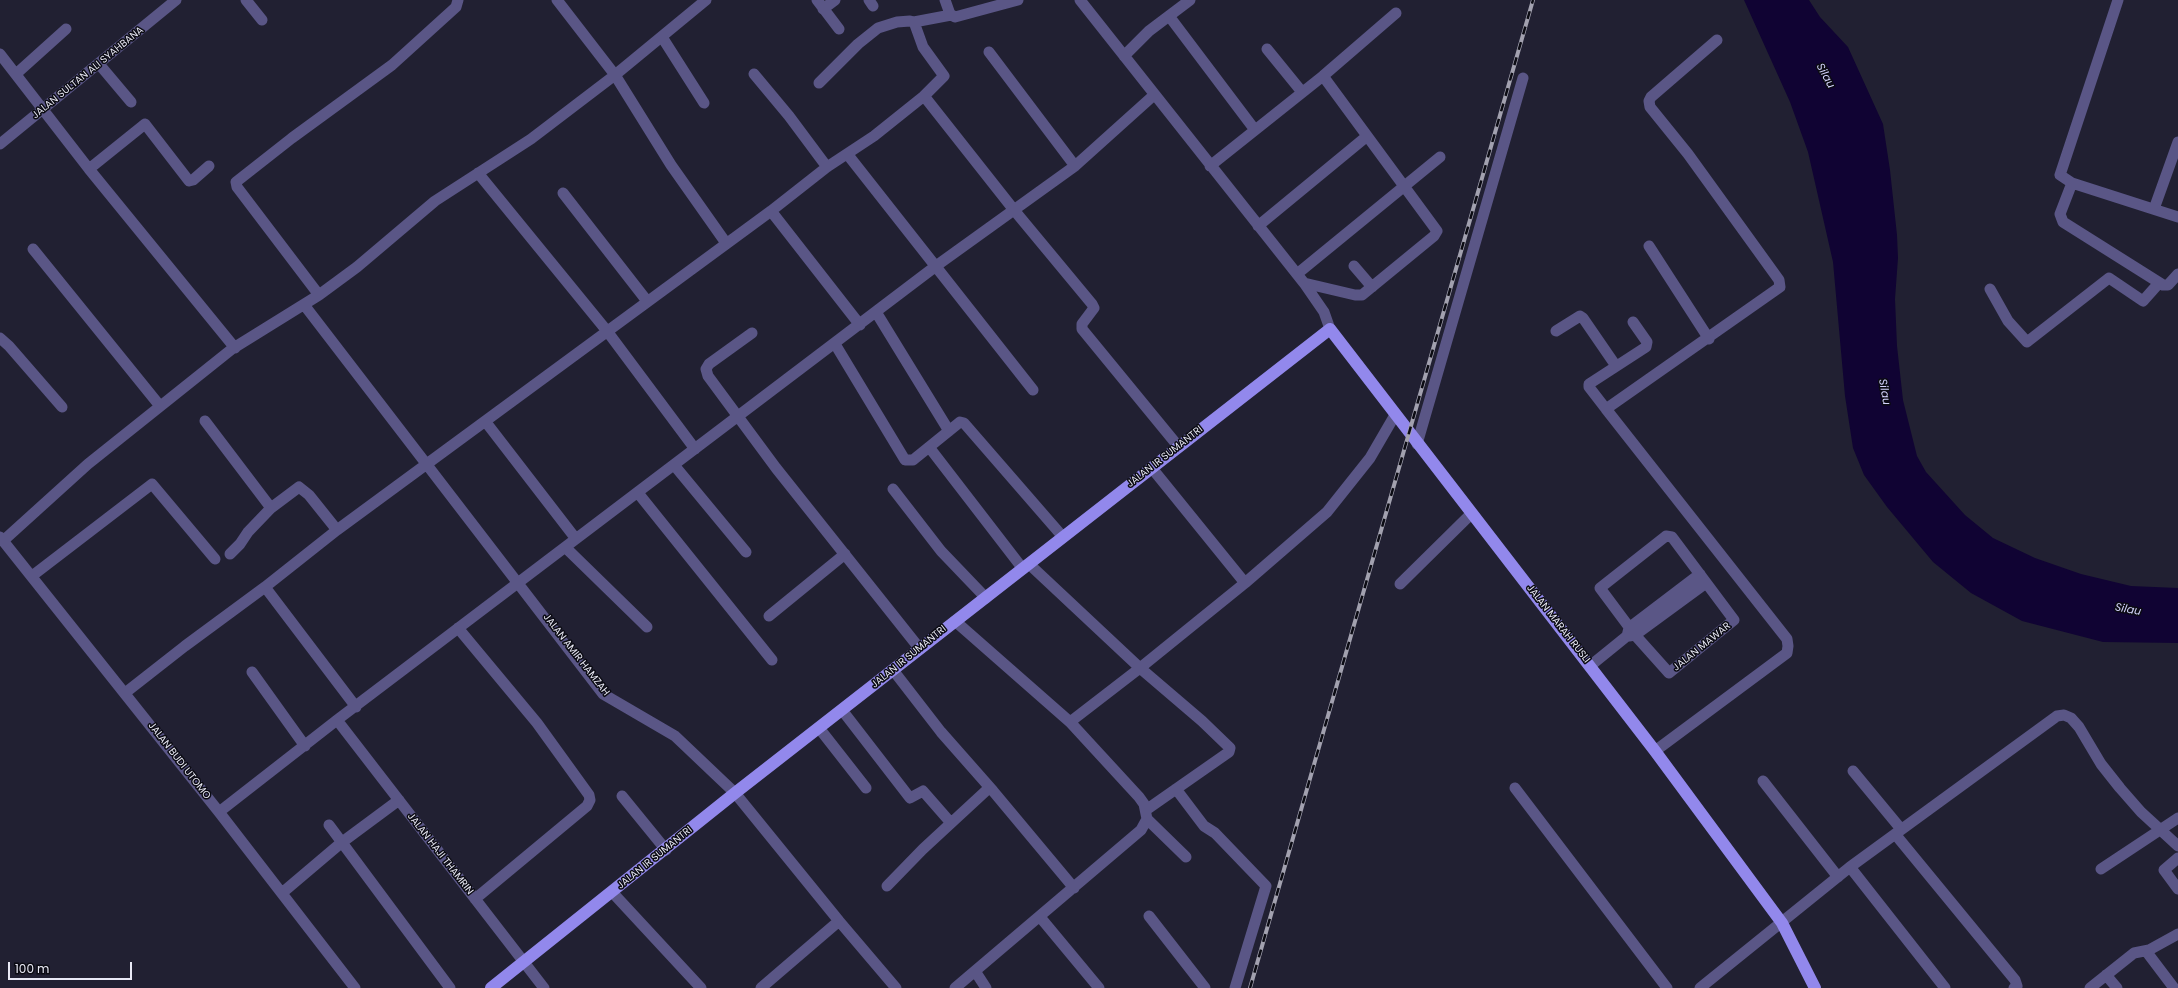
<!DOCTYPE html>
<style>
body{margin:0}
#map{position:relative;width:2178px;height:988px;overflow:hidden;background:#212032;font-family:Poppins,sans-serif}
canvas{display:block}
.scale{position:absolute;left:8px;top:962px;width:124px;height:18px;box-sizing:border-box;border:2px solid #e9e9f5;border-top:0;padding-left:5px;font-size:12px;line-height:14px;white-space:nowrap;color:#e9e9f5;-webkit-text-stroke:3px #0b0b13;paint-order:stroke}
</style>
<div id="map">
<canvas width="2178" height="988"></canvas>
<div class="scale">100 m</div>
</div>
<script>
const g = document.querySelector('canvas').getContext('2d');
g.lineJoin = 'round';
function paint(path, color) { g.fillStyle = color; g.fill(path, 'evenodd'); }
const toPath = rows => new Path2D(rows.map(r => 'M' + r).join(''));
function strokePath(path, color, width, dash) { g.strokeStyle = color; g.lineWidth = width; g.lineCap = dash ? 'butt' : 'round'; g.setLineDash(dash || []); g.stroke(path); }
function write(font, color, halo, rows, align = 'center') {
  g.font = font + ' Poppins,sans-serif'; g.lineWidth = 3; g.setLineDash([]); g.textBaseline = 'middle'; g.strokeStyle = halo; g.fillStyle = color; for (const [text, x, y, turn = 0] of rows) {
    g.save(); g.translate(x, y); g.rotate((+turn || 0) * Math.PI / 180); g.textAlign = isNaN(turn) ? turn : align; if (halo) g.strokeText(text, 0, 0); g.fillText(text, 0, 0); g.restore();
  }
}
const water = toPath([
 [1744,0,1809,0,1820,17,1848,47,1883,124,1890,170,1897,235,1898,258,1895,299,1897,346,1903,400,1917,456,1926,472,1965,515,1993,538,2035,558,2081,574,2131,586,2178,588,2178,643,2103,642,2022,621,1971,593,1933,562,1887,507,1864,475,1853,448,1845,396,1833,262,1808,152,1790,102]
]);
const minor = toPath([
 [246,0,262,20],
 [557,0,615,75,671,165,726,243],
 [817,0,839,29],
 [869,0,873,6],
 [945,0,950,14,955,17,1018,0],
 [1080,0,1304,283,1324,312,1330,329],
 [2118,0,2060,175,2072,183,2178,217],
 [823,9,835,0],
 [1169,16,1255,130],
 [914,22,951,15],
 [662,37,704,103],
 [1267,49,1302,92],
 [989,52,1075,166],
 [0,54,89,169,235,348],
 [1124,56,1149,31,1190,0],
 [99,64,131,102],
 [16,74,66,29],
 [754,74,789,116,827,167],
 [819,83,858,44,878,28,897,22,910,21,914,22,923,47,944,76,924,96],
 [0,144,176,0],
 [848,155,1033,390],
 [1210,166,1323,76,1396,13],
 [89,169,145,124,189,181,193,180,209,166],
 [478,173,607,331,695,449],
 [2072,183,2060,214,2063,222,2163,285,2168,285,2178,274],
 [563,193,647,301],
 [2154,209,2178,142],
 [771,211,860,325],
 [1258,226,1366,137],
 [1649,246,1709,339],
 [33,249,160,406],
 [1354,266,1372,287],
 [1297,274,1440,157],
 [1304,283,1355,295,1362,295,1434,236,1437,231,1323,76],
 [1990,289,2008,321,2027,342,2109,278,2143,301,2159,283],
 [319,295,237,187,236,182,292,138,392,65,456,7,458,0],
 [305,306,603,694,675,736,735,793,839,921,896,988],
 [876,312,949,431],
 [1556,331,1580,316,1583,318,1616,366],
 [752,333,709,364,706,369,708,376,776,468,920,649],
 [0,338,9,346,62,407],
 [835,344,905,460,913,460,960,422,964,423,1063,537],
 [1606,409,1589,387,1589,384,1646,347,1647,342,1633,322],
 [205,421,271,508],
 [485,421,576,539],
 [1417,444,1523,78],
 [929,447,1023,569],
 [674,465,746,552],
 [1151,467,1245,583],
 [893,489,941,551,986,598],
 [638,493,772,660],
 [1666,536,1672,537,1734,620,1669,673,1635,635,1600,588,1666,536],
 [0,537,219,812,355,988],
 [3,541,88,464,232,349,319,295,357,267,435,201,531,139,615,75,706,0],
 [565,547,647,627],
 [230,554,240,544,248,532,271,508,299,487,309,495,337,530],
 [1029,564,1140,668,1202,721,1230,748,1229,752,1146,810],
 [32,576,152,484,215,559],
 [1400,584,1471,514],
 [265,587,356,707],
 [769,616,845,554],
 [955,621,1070,722,1139,797,1144,804,1147,819,1141,830,955,988],
 [458,628,537,723,589,795,590,800,587,806,475,899],
 [1629,636,1635,635,1706,583],
 [1590,666,1627,636,1629,628,1700,574],
 [893,670,941,732,993,791,1074,888],
 [252,672,305,746],
 [125,693,185,646,265,587,337,530,771,211,827,167,874,136,924,96,1014,210,1092,304,1094,308,1082,324,1082,329,1178,446],
 [842,710,910,798,923,791,951,823],
 [337,720,544,988],
 [1070,722,1140,668,1245,583,1327,512,1370,458,1395,415],
 [819,728,866,788],
 [1655,751,1787,653,1788,646,1787,639,1606,409,1780,287,1779,280,1688,154,1650,107,1649,101,1651,97,1717,40],
 [1853,771,1901,829],
 [1763,781,1838,877],
 [1515,788,1667,988],
 [1176,789,1204,826,1215,833,1266,886,1235,988],
 [622,796,666,850],
 [219,812,337,720,936,266,1075,166,1154,95],
 [1147,819,1186,857],
 [329,825,450,988],
 [1895,834,2015,980,2017,986,2014,988],
 [2178,858,2164,870,2178,889],
 [1850,867,1945,988],
 [2101,869,2178,818],
 [887,886,923,849,989,788],
 [612,892,701,988],
 [282,893,341,843,399,800],
 [1149,916,1205,988],
 [1040,917,1099,988],
 [2146,951,2174,988],
 [975,971,986,988],
 [2106,975,2117,988],
 [761,988,839,921],
 [1700,988,1850,867,2057,716,2064,715,2071,718,2079,727,2101,764,2120,788,2141,812,2178,846],
 [2090,988,2134,953,2149,950,2178,934]
]);
const major = toPath([
 [491,988,735,793,1330,329,1655,751,1782,923,1815,988]
]);
const rail = toPath([
 [1250,988,1533,0]
]);
const streetNames = [
 ["JALAN SULTAN ALI SYAHBANA",88,73,-39],
 ["JALAN IR SUMANTRI",1165,457,-38],
 ["JALAN MARAH RUSLI",1558,624,52],
 ["JALAN MAWAR",1702,647,-39],
 ["JALAN AMIR HAMZAH",576,655,52],
 ["JALAN IR SUMANTRI",909,657,-39],
 ["JALAN BUDI UTOMO",179,761,52],
 ["JALAN HAJI THAMRIN",440,854,52],
 ["JALAN IR SUMANTRI",655,858,-39]
];
const waterNames = [
 ["Silau",1825,76,61],
 ["Silau",1884,392,80],
 ["Silau",2128,610,11]
];
paint(water, '#100333');
strokePath(minor, '#5a5686', 11);
strokePath(major, '#9288ec', 12);
strokePath(rail, '#a2a1af', 4);
strokePath(rail, '#0b0b13', 2.5, [8]);
write('10px', '#e9e9f5', '#0b0b13', streetNames);
write('italic 11px', '#d3d2fb', '#0b0b13', waterNames);
</script>
